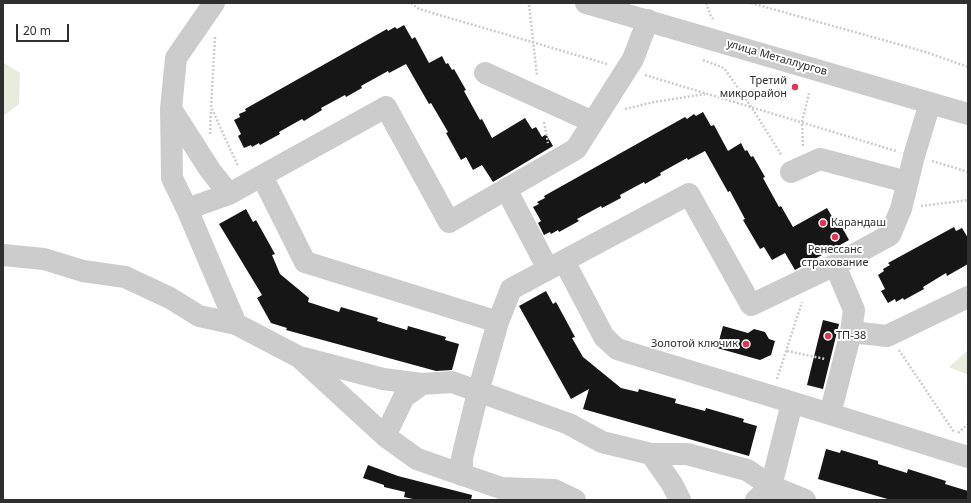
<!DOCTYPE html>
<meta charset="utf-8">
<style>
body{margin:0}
#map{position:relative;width:971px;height:503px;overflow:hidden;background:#fff;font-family:"Noto Sans",sans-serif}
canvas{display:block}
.frame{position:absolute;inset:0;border:4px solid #2f2f2f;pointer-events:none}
.scale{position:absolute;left:16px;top:24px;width:53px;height:18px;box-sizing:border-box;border:2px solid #2f2f2f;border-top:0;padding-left:5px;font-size:12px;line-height:14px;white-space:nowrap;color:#2f2f2f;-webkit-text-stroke:3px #fff;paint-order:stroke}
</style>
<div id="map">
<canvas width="971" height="503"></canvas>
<div class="frame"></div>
<div class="scale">20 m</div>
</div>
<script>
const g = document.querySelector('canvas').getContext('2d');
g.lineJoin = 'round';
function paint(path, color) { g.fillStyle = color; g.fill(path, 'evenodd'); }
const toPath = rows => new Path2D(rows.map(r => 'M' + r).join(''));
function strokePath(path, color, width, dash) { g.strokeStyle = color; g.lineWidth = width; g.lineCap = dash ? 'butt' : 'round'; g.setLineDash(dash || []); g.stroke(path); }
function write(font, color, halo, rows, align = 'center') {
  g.font = font + ' "Noto Sans",sans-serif'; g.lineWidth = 4; g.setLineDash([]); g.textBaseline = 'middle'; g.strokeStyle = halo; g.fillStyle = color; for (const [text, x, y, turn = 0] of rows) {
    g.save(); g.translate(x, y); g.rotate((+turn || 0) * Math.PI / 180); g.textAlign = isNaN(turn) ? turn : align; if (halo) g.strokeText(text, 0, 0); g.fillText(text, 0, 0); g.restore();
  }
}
const green = toPath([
 [3,62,20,73,19,104,3,116],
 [968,350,968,375,949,367]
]);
const building = toPath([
 [404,25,412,39,415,37,429,63,442,56,446,64,448,63,452,70,454,69,466,90,464,91,480,120,482,119,492,138,525,118,532,129,536,127,542,137,546,134,553,146,493,182,482,165,473,170,466,157,461,160,446,133,448,132,431,103,429,104,406,64,389,73,388,71,361,86,362,88,346,97,345,95,321,108,322,110,304,121,302,119,279,132,280,134,260,145,259,143,252,147,251,145,244,148,238,136,241,134,234,120,240,117,239,114,246,111,245,109,387,29,388,31,395,27,397,29],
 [703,112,711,126,714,125,728,151,741,143,745,151,747,150,751,157,753,156,765,177,763,178,779,207,781,206,793,227,827,208,834,220,837,218,849,240,795,270,785,253,772,260,764,247,760,249,743,220,745,219,730,191,728,192,705,151,688,160,687,158,660,173,661,175,645,184,644,182,620,195,621,198,602,208,601,206,577,219,579,221,559,232,558,230,551,234,550,232,544,235,538,223,541,221,533,207,539,204,537,202,545,198,544,196,685,117,687,119,694,114,696,116],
 [246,209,253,222,256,220,275,254,272,255,280,274,309,298,308,302,339,312,341,307,378,318,377,321,407,330,408,326,446,337,445,340,459,344,452,370,436,371,286,330,287,328,271,323,257,298,262,295,219,224],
 [954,227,956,231,962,228,968,238,968,264,947,276,946,273,923,287,924,289,904,300,903,298,896,302,895,299,888,303,881,291,885,289,878,275,884,271,883,269,890,265,888,263],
 [546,291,553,304,556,302,575,337,572,338,583,357,621,388,638,392,639,389,676,399,675,403,705,411,706,408,744,419,743,422,757,426,749,456,583,409,589,389,571,399,519,306],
 [823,320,839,324,823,389,807,385],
 [723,326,748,333,754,329,765,332,769,339,775,341,771,355,760,360,717,348],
 [826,449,840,453,841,450,878,461,878,464,907,473,908,469,946,481,945,484,968,491,968,500,891,500,818,479],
 [368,465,398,476,472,495,471,500,417,500,404,497,405,492,384,487,384,485,363,478]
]);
const path = toPath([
 [411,3,419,9,607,64],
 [706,3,711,16,713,19],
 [751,3,926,52,968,67],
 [529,5,537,76],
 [215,37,211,107,238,166],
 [703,60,724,68,752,108,782,156],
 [645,75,896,151],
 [625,109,654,102,705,94],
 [544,122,548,143],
 [210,134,211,109],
 [803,146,802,122,809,93],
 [932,161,968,172],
 [921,206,968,200],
 [899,350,954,432],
 [787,351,825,359],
 [777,379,802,302],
 [958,433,968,424]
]);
const minor = toPath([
 [214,3,176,58,171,109,172,178,187,209,236,324],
 [586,3,968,114],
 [485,73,593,122],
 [171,109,210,170,229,194],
 [791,172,820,159,907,182],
 [262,176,305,262,498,322],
 [506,189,548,269],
 [187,209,229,194,386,107,449,222,576,149,633,59,648,20],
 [3,255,44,259,83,271,125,277,170,298,199,316,236,324,299,357,385,436,417,459,501,488,554,490,575,500],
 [564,261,604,337,617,349,830,414],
 [835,265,854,310,851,332,830,414,968,457],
 [851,332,887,336,968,297],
 [303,358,383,379,422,384,452,382,569,424,602,442,651,454,687,454,747,470,771,486,805,500],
 [385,436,404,397,422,384],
 [651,454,672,484,680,500],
 [462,475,462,458,478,392,498,322,511,289,689,194,751,305,835,265,890,235,901,209,914,156,930,103],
 [756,500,771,486,792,403]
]);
const markers = [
 [795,87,4,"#e23556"],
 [823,223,4,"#e23556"],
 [835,237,4,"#e23556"],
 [828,336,4,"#e23556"],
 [746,344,4,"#e23556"]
];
const streetNames = [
 ["улица Металлургов",777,58,16]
];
const poiNames = [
 ["Третий",787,81],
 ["микрорайон",787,94],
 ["Карандаш",831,223,"left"],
 ["Ренессанс",835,250,"center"],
 ["страхование",835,263,"center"],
 ["ТП-38",836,336,"left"],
 ["Золотой ключик",738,344]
];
paint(green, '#e7ecdd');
paint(building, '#161616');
strokePath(path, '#ccc', 2.5, [2, 2]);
strokePath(minor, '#ccc', 22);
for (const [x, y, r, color] of markers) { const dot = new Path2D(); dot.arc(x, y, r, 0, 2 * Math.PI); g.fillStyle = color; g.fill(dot); strokePath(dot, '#fff', 1.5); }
write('11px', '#2f2f2f', '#fff', streetNames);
write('11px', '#2f2f2f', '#fff', poiNames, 'right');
</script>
